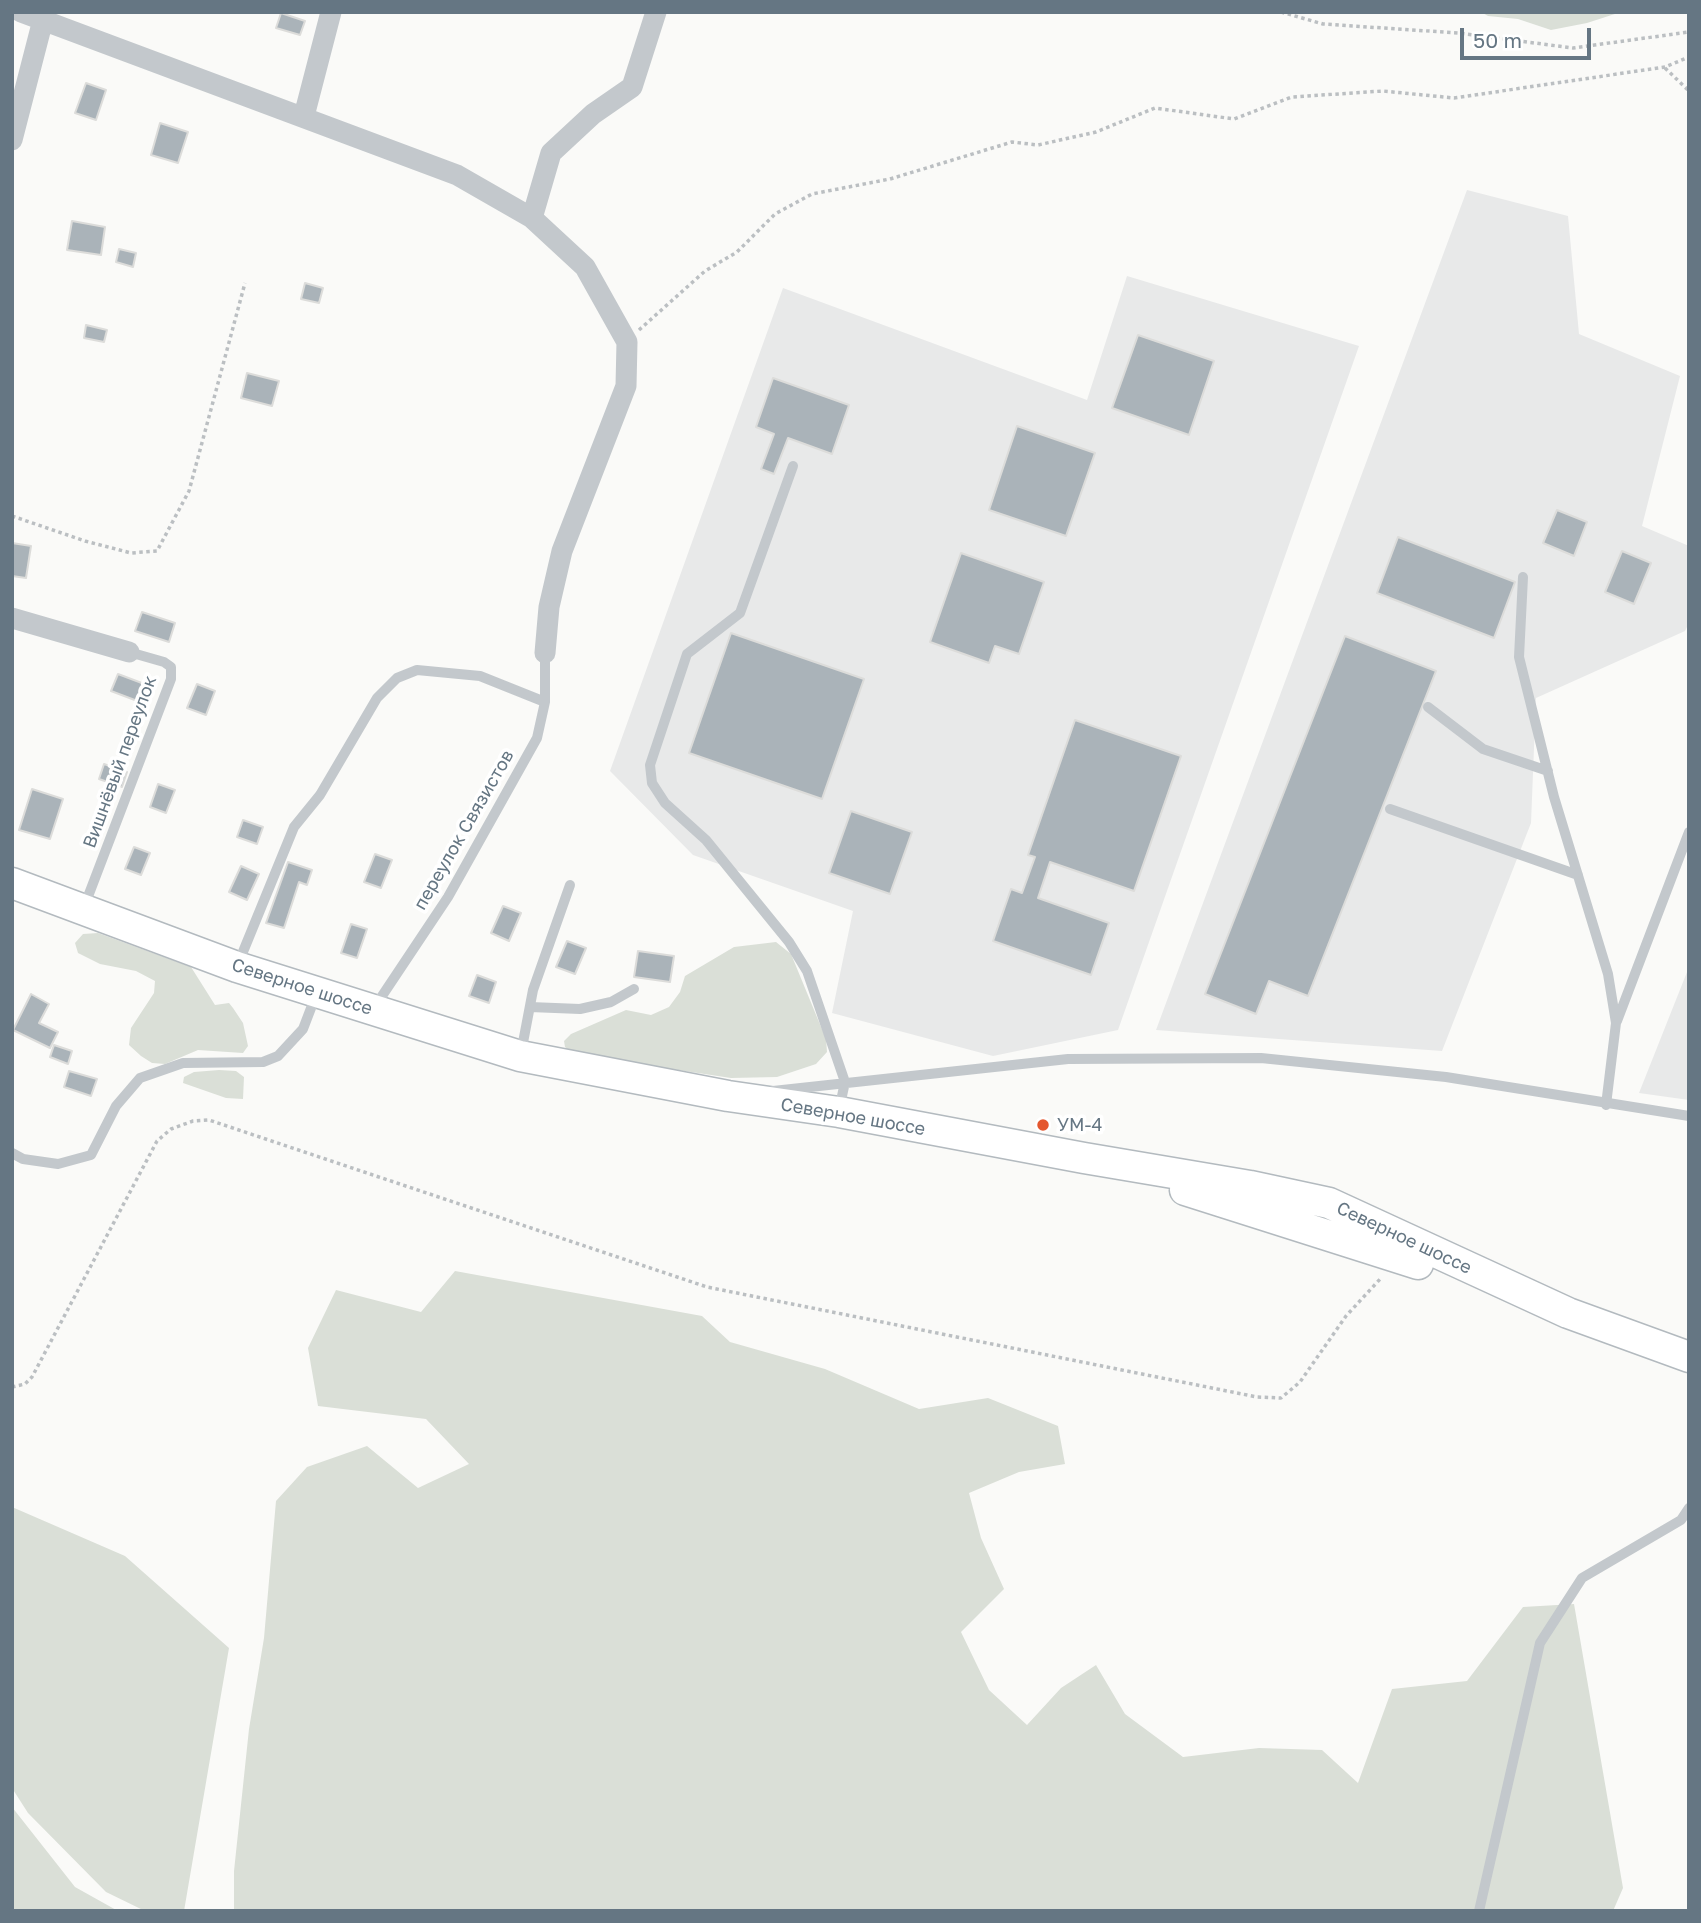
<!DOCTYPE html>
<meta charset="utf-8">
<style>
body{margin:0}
#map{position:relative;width:1701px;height:1923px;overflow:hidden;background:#fafaf8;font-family:"Golos Text",sans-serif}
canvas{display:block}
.frame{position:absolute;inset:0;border:14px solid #657683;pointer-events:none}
.scale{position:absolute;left:1460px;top:28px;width:131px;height:32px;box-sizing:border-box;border:4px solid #657683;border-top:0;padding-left:9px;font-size:21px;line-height:24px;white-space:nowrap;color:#657683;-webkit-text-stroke:5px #fff;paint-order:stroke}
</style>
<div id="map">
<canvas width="1701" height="1923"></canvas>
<div class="frame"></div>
<div class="scale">50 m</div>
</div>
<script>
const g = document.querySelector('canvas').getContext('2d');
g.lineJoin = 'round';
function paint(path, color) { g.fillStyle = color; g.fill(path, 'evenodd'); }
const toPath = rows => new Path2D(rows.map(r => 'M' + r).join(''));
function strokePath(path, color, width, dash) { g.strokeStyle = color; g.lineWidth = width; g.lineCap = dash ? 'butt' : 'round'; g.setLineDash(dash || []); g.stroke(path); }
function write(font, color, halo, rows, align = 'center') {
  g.font = font + ' "Golos Text",sans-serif'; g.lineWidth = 7; g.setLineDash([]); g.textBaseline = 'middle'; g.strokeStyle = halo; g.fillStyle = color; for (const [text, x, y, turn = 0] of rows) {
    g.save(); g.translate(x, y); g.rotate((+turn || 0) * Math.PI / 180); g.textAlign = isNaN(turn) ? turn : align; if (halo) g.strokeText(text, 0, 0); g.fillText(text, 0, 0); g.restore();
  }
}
const built = toPath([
 [1467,190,1568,216,1579,334,1680,376,1642,526,1689,546,1689,623,1685,631,1536,698,1531,823,1442,1051,1156,1030],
 [1127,276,1359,346,1118,1030,993,1056,832,1013,853,911,693,855,610,771,783,288,1087,400],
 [1689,967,1689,1100,1639,1093]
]);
const green = toPath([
 [1481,12,1621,12,1587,23,1551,30,1518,19,1488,16],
 [98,933,191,967,215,1005,229,1003,233,1008,243,1023,248,1046,243,1053,198,1050,165,1064,152,1063,141,1056,129,1045,131,1028,154,993,155,981,136,971,100,964,78,953,75,943,83,934],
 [776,942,791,954,826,1039,827,1052,816,1064,777,1077,731,1078,573,1054,565,1047,564,1041,571,1034,626,1010,651,1015,669,1007,680,992,685,976,734,947],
 [219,1070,236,1071,244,1077,243,1099,226,1098,183,1083,184,1077,194,1072],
 [455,1271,702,1316,730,1342,825,1369,919,1409,988,1398,1058,1426,1065,1464,1019,1472,969,1493,981,1538,1004,1589,961,1632,989,1690,1027,1725,1061,1688,1096,1665,1125,1714,1183,1757,1259,1748,1322,1750,1358,1783,1392,1689,1467,1681,1523,1607,1574,1604,1623,1888,1613,1911,234,1911,234,1871,249,1729,264,1638,276,1501,307,1467,367,1446,418,1488,469,1464,426,1419,318,1406,308,1348,336,1290,421,1312],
 [12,1507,125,1556,229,1648,184,1911,145,1911,106,1892,28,1813,12,1788],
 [12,1807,75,1887,118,1911,12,1911]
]);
const building = toPath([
 [281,13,305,21,300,35,276,28,281,13],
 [86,83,106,90,96,120,75,113,86,83],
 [160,123,188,132,178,163,151,155,160,123],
 [72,221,105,227,101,255,67,250,72,221],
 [119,249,136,253,133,267,116,262,119,249],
 [305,283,323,288,319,303,301,299,305,283],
 [86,325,107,330,104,342,84,338,86,325],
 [1138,335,1214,361,1189,435,1112,408,1138,335],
 [247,373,279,381,272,406,241,398,247,373],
 [773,378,849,405,832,454,788,438,774,474,761,469,774,434,756,427,773,378],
 [1017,426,1095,453,1066,536,989,510,1017,426],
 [1557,510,1587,522,1574,556,1543,543,1557,510],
 [1398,537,1515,582,1494,638,1377,593,1398,537],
 [12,543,31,546,26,578,12,576,12,543],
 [1622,551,1651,563,1634,604,1605,592,1622,551],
 [961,553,1044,582,1019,654,995,646,989,663,930,642,961,553],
 [142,612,175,623,169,642,135,631,142,612],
 [731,633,864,679,822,799,689,753,731,633],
 [1345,636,1436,671,1308,996,1269,981,1256,1014,1205,994,1345,636],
 [118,674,147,685,140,702,111,691,118,674],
 [197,684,215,691,206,715,187,708,197,684],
 [1075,720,1181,756,1134,891,1050,862,1038,898,1109,923,1091,975,993,941,1011,889,1022,893,1035,857,1028,855,1075,720],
 [104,764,127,772,122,787,99,779,104,764],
 [158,784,175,790,166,813,150,807,158,784],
 [32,789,63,799,50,839,19,830,32,789],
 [851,811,912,832,890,894,829,873,851,811],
 [243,820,263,827,257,844,237,837,243,820],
 [134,847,150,853,141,875,125,869,134,847],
 [375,854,392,860,381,888,364,882,375,854],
 [288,862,312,870,307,885,299,882,284,928,266,923,288,862],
 [241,866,259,874,247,900,229,892,241,866],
 [503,906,521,913,509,941,491,933,503,906],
 [351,924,367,929,357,958,341,953,351,924],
 [567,941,586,948,575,974,556,967,567,941],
 [638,951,674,956,670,982,634,977,638,951],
 [477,975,496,982,489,1003,469,996,477,975],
 [31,994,49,1004,39,1023,58,1032,50,1048,13,1030,31,994],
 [54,1045,72,1051,68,1064,50,1057,54,1045],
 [69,1071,97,1079,91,1096,64,1087,69,1071]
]);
const path = toPath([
 [1281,12,1323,24,1458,33,1573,48,1689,32],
 [1665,68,1689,91],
 [639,330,705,271,737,252,775,214,812,194,890,179,1012,142,1038,145,1096,132,1155,108,1234,119,1292,97,1383,91,1454,98,1665,67,1689,57],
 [12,516,85,541,131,553,157,551,189,491,245,283],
 [1689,725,1689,777],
 [12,1387,25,1384,32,1377,157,1141,171,1129,193,1121,209,1120,707,1287,1257,1397,1281,1398,1300,1382,1346,1316,1382,1277]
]);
const lane = toPath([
 [793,466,740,613,687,654,650,765,652,783,665,803,706,840,789,942,807,971,845,1082,839,1110],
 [1523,577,1519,657,1554,797,1608,974,1616,1023,1606,1105],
 [1428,707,1483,749,1548,771],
 [1390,809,1578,875],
 [84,907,171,679,171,667,164,662,129,652],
 [238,964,294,827,320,795,377,698,397,678,417,670,480,676,545,702],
 [530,1007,580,1009,611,1002,634,989],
 [374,1008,448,897,537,738,545,702,545,653],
 [1617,1021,1689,832],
 [521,1053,533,990,570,885],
 [773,1091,1068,1059,1261,1058,1446,1077,1689,1116],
 [12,1153,23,1159,58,1164,91,1155,116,1106,140,1078,183,1063,263,1062,278,1056,303,1029,316,995],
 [1479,1911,1540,1643,1582,1578,1681,1520,1689,1508]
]);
const street = toPath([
 [21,12,457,175,532,218,585,267,627,342,626,386,562,551,549,607,545,653],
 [304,116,331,12],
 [12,140,45,12],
 [532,218,551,153,593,114,632,87,656,12],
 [12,618,129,652]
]);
const secondary = toPath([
 [12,883,237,967,520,1056,728,1096,839,1112,1084,1158,1250,1186,1329,1203,1568,1313,1689,1357],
 [1185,1190,1418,1264]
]);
const markers = [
 [1043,1125,7,"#e4572e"]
];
const streetNames = [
 ["Вишнёвый переулок",120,762,-70],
 ["переулок Связистов",464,830,-60],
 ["Северное шоссе",302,987,18],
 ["Северное шоссе",853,1117,10],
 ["Северное шоссе",1404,1238,25]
];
const poiNames = [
 ["УМ-4",1057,1125]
];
paint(built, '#e8e9e9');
paint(green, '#dadfd7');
paint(building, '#aab3b9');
strokePath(building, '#dcdcda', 2);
strokePath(secondary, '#b3babf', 33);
strokePath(path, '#bbbfc2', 3.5, [3.5, 3.5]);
strokePath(lane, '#c3c8cc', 10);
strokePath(street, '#c3c8cc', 21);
strokePath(secondary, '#fff', 30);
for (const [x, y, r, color] of markers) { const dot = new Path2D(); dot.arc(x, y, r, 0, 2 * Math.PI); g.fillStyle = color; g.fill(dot); strokePath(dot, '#fff', 2.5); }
write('18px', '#657683', '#fff', streetNames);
write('18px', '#657683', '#fff', poiNames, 'left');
</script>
